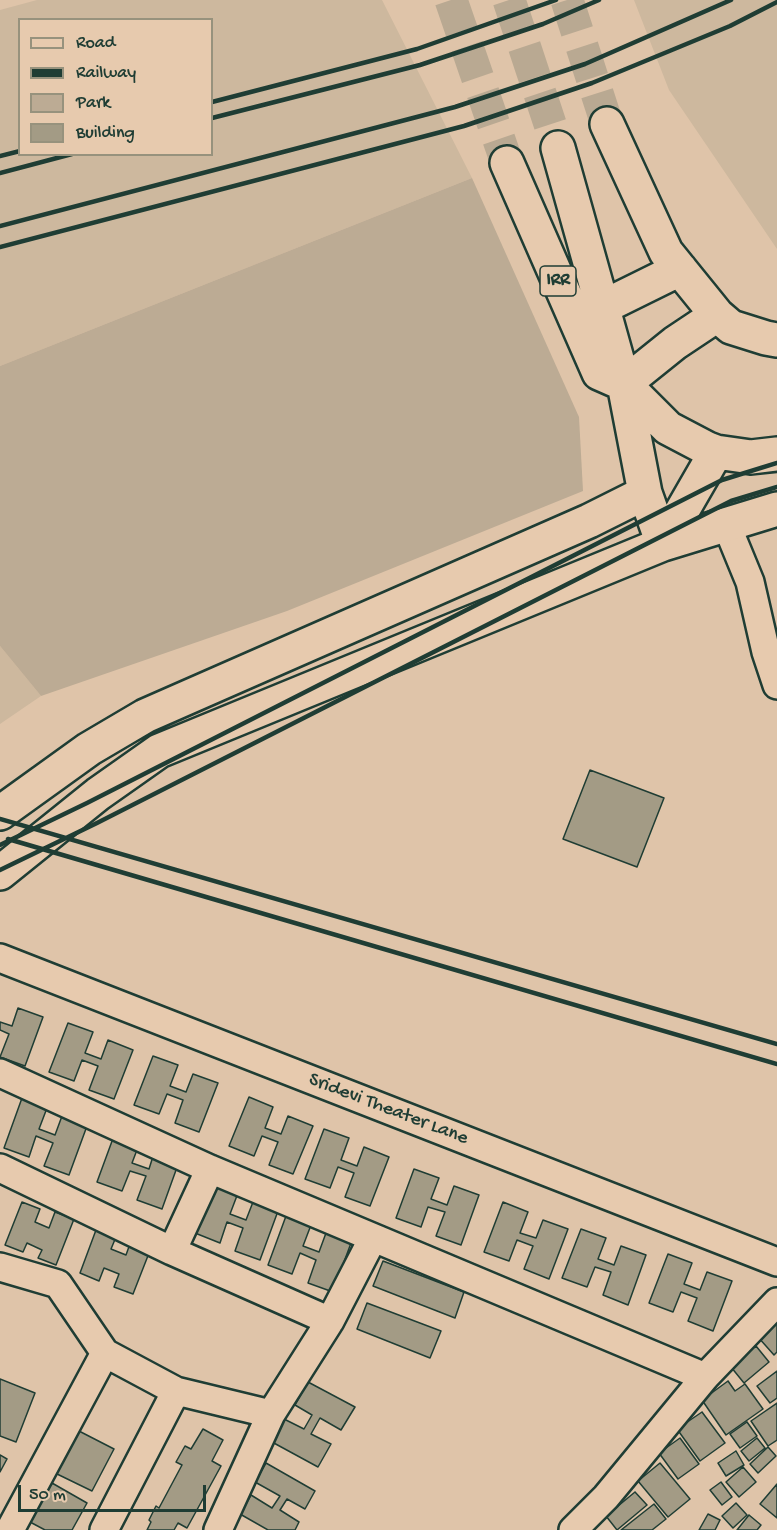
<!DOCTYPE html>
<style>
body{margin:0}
#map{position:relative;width:777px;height:1530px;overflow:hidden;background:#dfc4a9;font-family:"Gochi Hand",sans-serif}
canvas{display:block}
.legend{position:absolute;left:18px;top:18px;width:195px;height:138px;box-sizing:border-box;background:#e7caae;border:2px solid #97927d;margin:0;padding:8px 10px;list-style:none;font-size:18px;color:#1f3d34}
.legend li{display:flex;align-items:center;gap:12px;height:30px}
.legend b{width:30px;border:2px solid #97927d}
.scale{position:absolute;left:18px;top:1485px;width:188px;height:27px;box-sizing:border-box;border:3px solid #1f3d34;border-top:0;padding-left:8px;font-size:18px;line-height:21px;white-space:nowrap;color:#1f3d34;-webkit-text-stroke:4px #e7caae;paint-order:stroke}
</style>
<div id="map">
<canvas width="777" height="1530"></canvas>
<ul class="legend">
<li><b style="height:8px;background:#e7caae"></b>Road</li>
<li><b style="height:8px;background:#1f3d34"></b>Railway</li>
<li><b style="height:16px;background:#bcab94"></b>Park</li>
<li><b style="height:16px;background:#a39b85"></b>Building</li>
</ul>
<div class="scale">50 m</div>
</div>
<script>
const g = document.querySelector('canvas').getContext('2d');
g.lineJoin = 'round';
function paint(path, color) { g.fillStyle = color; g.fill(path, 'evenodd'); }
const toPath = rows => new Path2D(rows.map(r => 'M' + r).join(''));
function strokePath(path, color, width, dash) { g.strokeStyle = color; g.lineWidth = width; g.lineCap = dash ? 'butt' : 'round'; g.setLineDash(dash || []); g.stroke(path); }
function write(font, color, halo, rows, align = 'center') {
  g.font = font + ' "Gochi Hand",sans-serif'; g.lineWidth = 5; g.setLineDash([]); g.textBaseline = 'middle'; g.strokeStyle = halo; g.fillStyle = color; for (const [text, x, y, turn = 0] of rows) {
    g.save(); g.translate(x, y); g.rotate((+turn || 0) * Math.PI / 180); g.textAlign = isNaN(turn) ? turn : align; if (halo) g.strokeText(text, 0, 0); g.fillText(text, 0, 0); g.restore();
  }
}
const built = toPath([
 [37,0,382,0,472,178,0,366,0,10],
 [20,20,212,20,212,154,20,154],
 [634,0,777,0,777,249,669,90],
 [0,646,41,696,0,724]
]);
const green = toPath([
 [472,178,579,417,583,491,287,611,41,696,0,646,0,366]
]);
const building = toPath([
 [590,770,664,798,637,867,563,839,590,770],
 [18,1008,43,1017,25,1066,0,1057,9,1034,0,1030,0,1022,12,1026,18,1008],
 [68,1023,93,1032,85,1053,101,1059,108,1040,133,1050,114,1099,89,1090,98,1066,82,1060,74,1081,49,1072,68,1023],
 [153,1056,178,1065,170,1086,186,1092,193,1074,218,1083,199,1132,175,1123,183,1100,167,1094,159,1114,134,1105,153,1056],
 [249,1097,273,1107,265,1128,281,1134,288,1116,313,1126,293,1174,269,1165,278,1142,262,1136,254,1156,229,1146,249,1097],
 [22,1098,47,1108,39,1129,55,1135,62,1116,87,1126,69,1175,44,1166,53,1143,36,1136,29,1157,4,1148,22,1098],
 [324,1129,349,1138,341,1160,357,1166,364,1147,389,1157,370,1206,345,1197,354,1173,338,1167,330,1188,305,1179,324,1129],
 [115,1133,140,1142,132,1163,149,1169,155,1150,180,1159,162,1209,137,1200,146,1176,130,1171,122,1191,97,1182,115,1133],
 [414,1169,439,1178,431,1199,447,1205,454,1186,479,1195,461,1245,436,1236,445,1212,428,1207,421,1227,396,1218,414,1169],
 [213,1184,238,1193,230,1214,246,1220,253,1202,278,1211,260,1260,235,1251,243,1228,227,1222,220,1243,195,1233,213,1184],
 [22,1202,40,1209,35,1222,49,1228,55,1212,74,1219,56,1265,38,1258,42,1250,27,1243,23,1252,5,1245,22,1202],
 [503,1202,528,1212,520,1233,536,1238,543,1220,568,1229,549,1279,524,1269,533,1246,517,1240,509,1261,484,1252,503,1202],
 [286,1216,311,1225,303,1246,319,1252,326,1233,351,1243,333,1292,308,1283,316,1260,300,1253,292,1274,268,1265,286,1216],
 [581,1229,606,1238,598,1259,614,1265,621,1246,646,1255,628,1305,603,1295,611,1272,595,1267,587,1287,562,1278,581,1229],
 [96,1230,116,1237,111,1249,126,1255,131,1241,151,1248,133,1294,114,1287,119,1274,104,1268,99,1281,80,1273,96,1230],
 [668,1254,692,1263,684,1284,700,1290,707,1272,732,1281,713,1331,688,1321,697,1298,681,1292,673,1312,649,1303,668,1254],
 [383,1261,464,1292,455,1318,373,1286,383,1261],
 [367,1303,441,1331,430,1358,357,1329,367,1303],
 [775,1322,777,1324,777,1352,774,1355,758,1337,775,1322],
 [756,1346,769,1362,744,1383,731,1367,756,1346],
 [777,1371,777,1398,770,1403,757,1386,777,1371],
 [0,1379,35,1393,16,1442,0,1436,0,1379],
 [728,1381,735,1391,745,1384,763,1409,726,1435,702,1400,728,1381],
 [308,1382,355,1407,341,1430,320,1418,311,1434,331,1444,318,1467,272,1442,284,1419,304,1429,312,1415,295,1405,308,1382],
 [777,1403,777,1440,768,1446,751,1421,777,1403],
 [702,1412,725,1443,700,1461,677,1429,702,1412],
 [747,1422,757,1436,740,1448,730,1434,747,1422],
 [203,1429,223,1440,212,1461,221,1466,187,1528,178,1523,174,1530,147,1530,151,1522,149,1520,156,1506,159,1508,182,1465,176,1462,185,1446,191,1449,203,1429],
 [77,1430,114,1449,92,1491,55,1473,77,1430],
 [680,1438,699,1464,678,1479,659,1453,680,1438],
 [757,1438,765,1448,749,1461,741,1451,757,1438],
 [768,1447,776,1456,758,1473,750,1464,768,1447],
 [736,1451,744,1465,726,1476,718,1463,736,1451],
 [0,1455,7,1459,0,1472,0,1455],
 [266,1463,315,1491,305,1509,287,1499,280,1510,299,1522,295,1530,268,1530,240,1514,251,1495,272,1508,280,1496,255,1482,266,1463],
 [660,1463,690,1499,668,1517,638,1481,660,1463],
 [743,1467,756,1482,739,1497,726,1482,743,1467],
 [721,1482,732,1497,722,1505,710,1490,721,1482],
 [52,1483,87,1503,72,1530,45,1530,30,1522,52,1483],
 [777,1484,777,1518,760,1504,777,1484],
 [635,1492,647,1505,617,1530,606,1516,635,1492],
 [736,1503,747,1515,733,1528,722,1516,736,1503],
 [654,1504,666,1519,652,1530,621,1530,654,1504],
 [708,1514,720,1520,715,1530,699,1530,708,1514],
 [749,1515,761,1525,757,1530,737,1530,749,1515]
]);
const primaryTunnel = toPath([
 [451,0,507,163],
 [509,0,558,148],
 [567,0,607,124]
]);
const minor = toPath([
 [727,526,750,582,766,652,777,685],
 [0,958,777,1262],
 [0,1073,210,1169,705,1377],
 [0,1168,172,1251,330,1321],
 [172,1251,210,1169],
 [0,1267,58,1284,105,1353,176,1391,271,1414],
 [10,1530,105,1353],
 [104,1530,176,1391],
 [218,1530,271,1414,330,1321,373,1238],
 [573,1530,606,1497,705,1377,777,1302]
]);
const primary = toPath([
 [607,124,666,252,717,315,731,327,766,338,777,340],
 [558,148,624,384,645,493,663,544],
 [507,163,599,373,624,384,668,428,708,449,716,452,751,457,777,454],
 [603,307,680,269],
 [624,384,675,343,717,315],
 [663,544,716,452],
 [0,813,89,749,145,716,589,521,645,493],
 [0,873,98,794,159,751,663,544,777,509]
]);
const rail = toPath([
 [212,102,417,49,556,0],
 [212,118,420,65,543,24,599,0],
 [0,156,20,151],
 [0,173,72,154],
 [0,226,455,107,585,64,731,0],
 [0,247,464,126,592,83,730,26,777,2],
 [0,819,777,1044],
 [8,839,777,1064],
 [0,845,87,803,722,480,777,463],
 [0,870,97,823,731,501,777,487]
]);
const shields = [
 [558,281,36]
];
const shieldNames = [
 ["IRR",558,281]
];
const streetNames = [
 ["Sridevi Theater Lane",388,1110,21]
];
paint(built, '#cdb89e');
paint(green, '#bcab94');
paint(building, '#a39b85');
strokePath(building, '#1f3d34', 1.5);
strokePath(primaryTunnel, '#b9a992', 33, [33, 16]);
strokePath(minor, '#1f3d34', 32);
strokePath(primary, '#1f3d34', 38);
strokePath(minor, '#e7caae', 27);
strokePath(primary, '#e7caae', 33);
strokePath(rail, '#1f3d34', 4.5);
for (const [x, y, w] of shields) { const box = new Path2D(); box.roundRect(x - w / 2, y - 15, w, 30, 4.5); g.fillStyle = '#e7caae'; g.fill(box); strokePath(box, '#1f3d34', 1.5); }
write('bold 18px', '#1f3d34', null, shieldNames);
write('20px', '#1f3d34', '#e7caae', streetNames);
</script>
